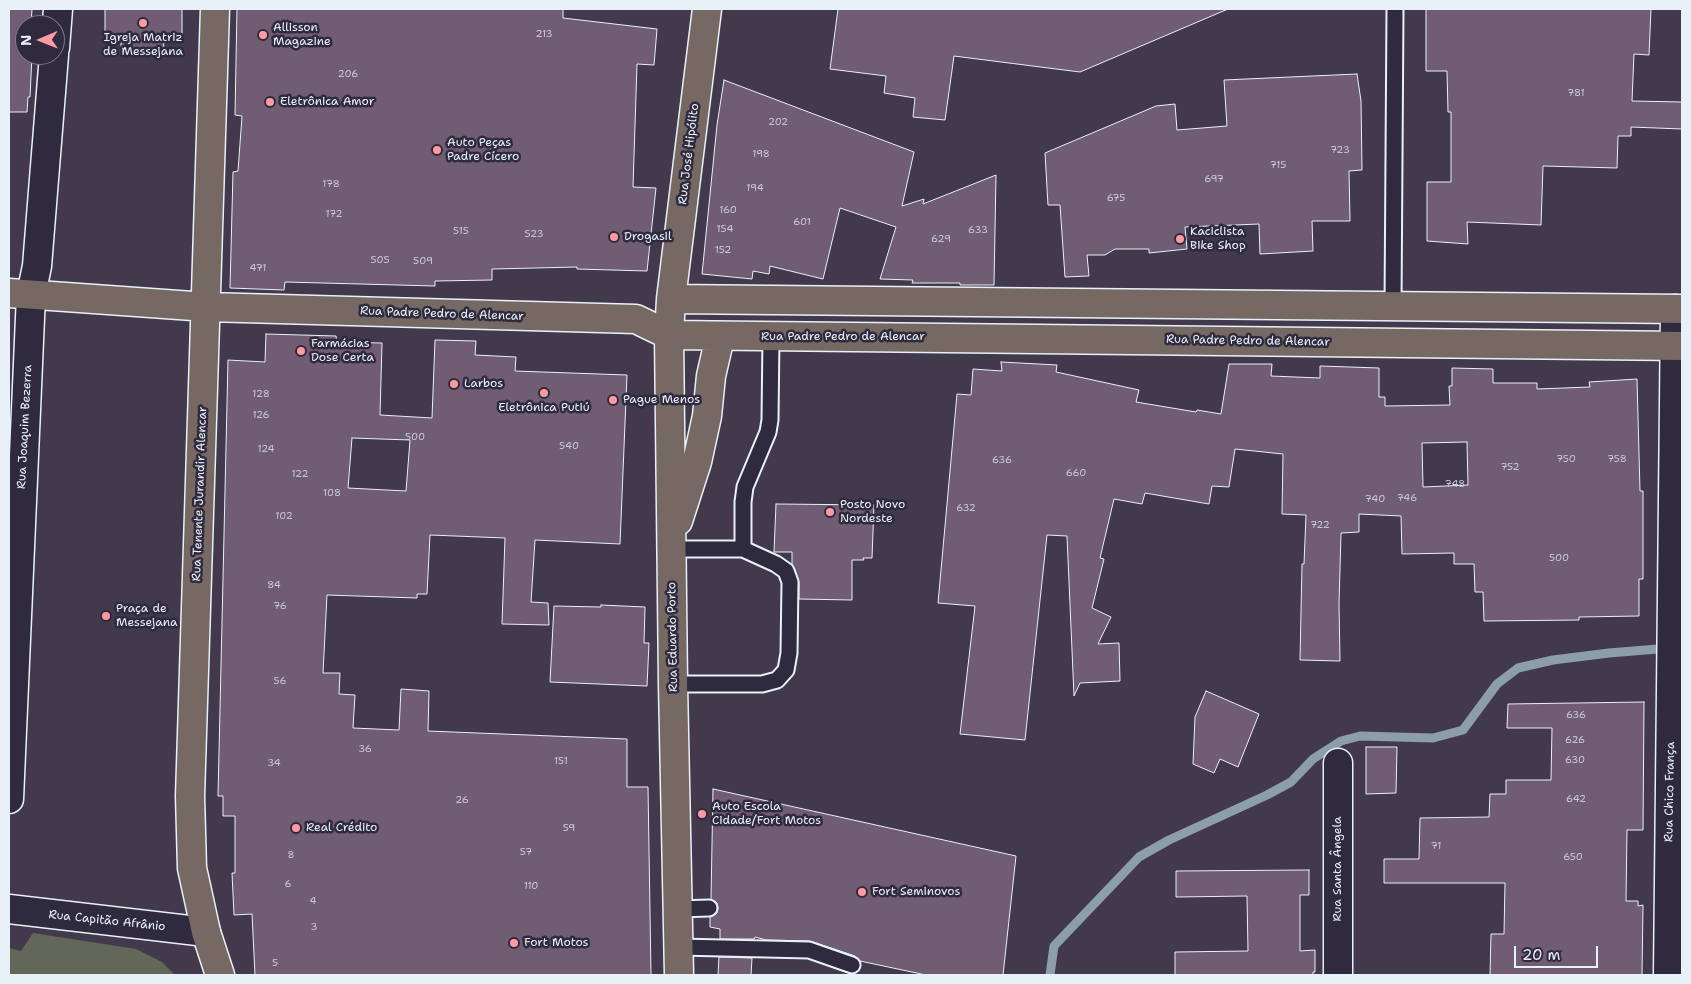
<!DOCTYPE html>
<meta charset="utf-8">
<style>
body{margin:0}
#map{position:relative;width:1691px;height:984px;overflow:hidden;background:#42394d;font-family:"Shantell Sans",sans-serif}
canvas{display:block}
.frame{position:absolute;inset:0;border:10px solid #e8f1f8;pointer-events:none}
.north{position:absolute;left:15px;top:15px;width:50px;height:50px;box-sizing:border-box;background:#2f2a3d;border:1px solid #797a88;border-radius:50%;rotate:269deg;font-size:14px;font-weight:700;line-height:20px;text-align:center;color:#e8f1f8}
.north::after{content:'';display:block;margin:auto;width:18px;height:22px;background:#ff9aa2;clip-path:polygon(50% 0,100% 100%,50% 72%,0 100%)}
.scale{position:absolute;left:1514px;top:946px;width:84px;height:22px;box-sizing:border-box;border:2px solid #e8f1f8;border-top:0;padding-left:6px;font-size:15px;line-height:18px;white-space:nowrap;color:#e8f1f8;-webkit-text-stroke:4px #2f2a3d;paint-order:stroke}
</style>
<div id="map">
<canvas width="1691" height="984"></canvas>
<div class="frame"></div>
<div class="north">N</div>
<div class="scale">20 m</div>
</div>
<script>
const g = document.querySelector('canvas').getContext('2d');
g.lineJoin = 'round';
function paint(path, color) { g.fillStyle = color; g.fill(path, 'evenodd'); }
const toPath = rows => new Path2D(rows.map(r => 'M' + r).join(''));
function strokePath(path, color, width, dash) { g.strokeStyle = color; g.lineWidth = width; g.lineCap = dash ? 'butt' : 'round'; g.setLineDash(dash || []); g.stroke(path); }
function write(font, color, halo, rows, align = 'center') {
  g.font = font + ' "Shantell Sans",sans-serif'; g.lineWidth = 5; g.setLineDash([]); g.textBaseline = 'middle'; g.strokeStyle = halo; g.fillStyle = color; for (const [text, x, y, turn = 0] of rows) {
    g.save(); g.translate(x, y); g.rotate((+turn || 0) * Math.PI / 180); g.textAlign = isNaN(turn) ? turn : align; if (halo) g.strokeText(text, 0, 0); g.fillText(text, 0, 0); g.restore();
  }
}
const green = toPath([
 [33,933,136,949,162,962,175,975,9,975,9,948,21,951]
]);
const stream = toPath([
 [1050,975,1054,946,1139,857,1169,840,1267,795,1291,782,1313,759,1341,741,1360,736,1433,738,1463,730,1497,684,1518,668,1553,660,1609,653,1670,648]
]);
const building = toPath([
 [9,9,32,9,31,25,25,25,25,55,32,55,30,97,28,97,27,112,9,112,9,9],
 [105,9,182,9,182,40,164,40,163,56,121,55,121,39,105,38,105,9],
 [237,9,563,9,563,18,657,29,654,65,637,64,633,187,656,188,647,271,577,269,577,267,492,269,492,280,435,281,435,286,285,282,284,290,230,288,233,172,238,171,242,116,235,115,237,9],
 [838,9,1228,9,1080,72,954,56,945,120,913,117,915,98,884,93,886,76,830,69,838,9],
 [1426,9,1651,9,1649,55,1634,54,1632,101,1682,102,1682,129,1631,127,1631,136,1618,136,1617,168,1543,166,1541,225,1467,222,1468,244,1427,241,1427,182,1451,182,1451,112,1448,112,1447,71,1426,71,1426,9],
 [1357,74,1361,101,1362,170,1349,171,1350,221,1312,221,1313,251,1260,254,1259,224,1185,227,1187,249,1149,253,1149,249,1115,249,1105,255,1087,255,1089,276,1065,277,1060,205,1048,205,1045,153,1156,106,1175,104,1177,130,1227,126,1224,80,1357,74],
 [724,80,914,152,902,206,924,199,923,204,996,175,994,285,960,285,960,283,912,283,913,280,880,279,896,227,840,208,823,279,770,266,769,274,753,271,752,279,702,274,717,125,724,80],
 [266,334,336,336,337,342,382,343,380,415,432,418,435,340,476,341,475,355,516,357,515,371,627,375,620,544,535,540,531,602,548,603,549,625,502,624,505,538,430,535,427,594,417,594,417,598,327,595,323,673,340,673,339,694,355,695,353,728,399,730,401,689,429,691,428,731,627,739,627,787,648,787,651,975,255,975,252,914,234,915,232,873,235,873,235,816,223,816,223,796,218,796,228,360,265,362,266,334],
 [352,438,410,440,406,491,348,488,352,438],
 [1001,362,1057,365,1056,372,1139,390,1136,402,1196,412,1197,410,1221,414,1229,364,1272,364,1271,376,1320,378,1320,366,1379,368,1379,397,1385,397,1385,406,1450,405,1449,386,1452,386,1452,368,1493,369,1493,383,1537,383,1537,389,1590,387,1589,382,1637,379,1640,491,1643,491,1643,579,1639,579,1639,616,1579,617,1579,620,1484,621,1483,592,1475,592,1474,564,1454,564,1454,553,1402,554,1401,516,1359,514,1359,532,1341,533,1339,604,1340,661,1300,660,1302,564,1304,564,1306,515,1282,514,1283,454,1235,449,1229,487,1212,486,1209,504,1145,493,1142,504,1114,499,1100,558,1104,559,1092,608,1111,617,1098,644,1119,643,1120,681,1080,683,1074,696,1067,536,1047,535,1025,740,960,734,975,606,938,603,957,394,971,395,973,369,1002,371,1001,362],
 [1467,442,1468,485,1423,487,1422,443,1467,442],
 [776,504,874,505,872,558,863,558,864,560,852,560,852,600,799,599,799,582,792,564,792,552,774,552,776,504],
 [601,605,645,607,644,643,649,643,647,686,550,682,554,606,601,607,601,605],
 [1206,691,1259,714,1238,767,1220,759,1214,773,1193,764,1195,717,1206,691],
 [1644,702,1643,830,1627,830,1626,901,1638,901,1638,906,1643,905,1642,975,1490,975,1491,934,1504,934,1505,883,1384,883,1384,859,1419,859,1420,818,1489,817,1490,794,1506,794,1506,780,1551,780,1552,728,1507,728,1508,704,1644,702],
 [1366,747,1397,747,1396,793,1366,794,1366,747],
 [713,789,1016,856,1003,975,926,975,860,961,855,956,810,941,766,940,755,937,754,939,720,939,720,929,710,927,710,917,717,913,718,908,717,903,711,899,713,789],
 [1309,870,1309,895,1300,895,1300,951,1315,950,1315,972,1313,972,1313,975,1175,975,1175,952,1248,951,1247,896,1176,897,1176,871,1309,870],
 [719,957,752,958,751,975,718,975,719,957]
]);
const lane = toPath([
 [1393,306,1395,9],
 [672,549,743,549,776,564,786,571,790,582,789,653,786,670,777,680,762,684,673,684],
 [743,549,743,502,745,487,768,432,770,420,771,337],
 [679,909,709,908],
 [679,947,809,950,852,965]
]);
const street = toPath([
 [55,48,58,9],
 [9,799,31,295,37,266,54,55],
 [9,909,206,932],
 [1338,975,1338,763],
 [1668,975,1675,309]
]);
const primary = toPath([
 [215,9,190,796,192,868,206,932,220,975],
 [9,293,207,307,636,319,669,335,1682,346],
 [671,299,1682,309],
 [678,521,697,462,707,416,711,376,720,337],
 [679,975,673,684,669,335,671,299,707,9]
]);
const markers = [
 [143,23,5,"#ff9aa2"],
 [263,35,5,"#ff9aa2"],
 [270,102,5,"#ff9aa2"],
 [437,150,5,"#ff9aa2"],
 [614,237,5,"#ff9aa2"],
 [1180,239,5,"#ff9aa2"],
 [301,351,5,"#ff9aa2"],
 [454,384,5,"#ff9aa2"],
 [544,393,5,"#ff9aa2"],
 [613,400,5,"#ff9aa2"],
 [830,512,5,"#ff9aa2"],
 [106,616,5,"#ff9aa2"],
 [702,814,5,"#ff9aa2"],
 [296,828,5,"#ff9aa2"],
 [862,892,5,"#ff9aa2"],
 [514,943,5,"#ff9aa2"]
];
const numberNames = [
 ["213",544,34],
 ["206",348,74],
 ["781",1576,93],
 ["202",778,122],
 ["723",1340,150],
 ["198",761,154],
 ["715",1278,165],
 ["697",1214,179],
 ["178",331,184],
 ["194",755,188],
 ["675",1116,198],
 ["160",728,210],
 ["172",334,214],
 ["601",802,222],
 ["154",725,229],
 ["633",978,230],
 ["515",461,231],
 ["523",534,234],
 ["629",941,239],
 ["152",723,250],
 ["505",380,260],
 ["509",423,261],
 ["471",258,268],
 ["128",261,394],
 ["126",261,415],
 ["500",415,437],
 ["540",569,446],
 ["124",266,449],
 ["750",1566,459],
 ["758",1617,459],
 ["636",1002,460],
 ["752",1510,467],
 ["660",1076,473],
 ["122",300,474],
 ["748",1455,484],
 ["108",332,493],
 ["746",1407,498],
 ["740",1375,499],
 ["632",966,508],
 ["102",284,516],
 ["722",1320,525],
 ["500",1559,558],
 ["84",274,585],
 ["76",280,606],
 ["56",280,681],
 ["636",1576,715],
 ["626",1575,740],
 ["36",365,749],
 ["630",1575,760],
 ["151",561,761],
 ["34",274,763],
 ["642",1576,799],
 ["26",462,800],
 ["59",569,828],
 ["71",1436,846],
 ["57",526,852],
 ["8",291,855],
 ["650",1573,857],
 ["6",288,884],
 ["110",531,886],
 ["4",313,901],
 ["3",314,927],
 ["5",275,963]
];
const poiNames = [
 ["Allisson",273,28],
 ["Magazine",273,42],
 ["Igreja Matriz",143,38,"center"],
 ["de Messejana",143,52,"center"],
 ["Eletrônica Amor",280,102],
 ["Auto Peças",447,143],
 ["Padre Cícero",447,157],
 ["Kaciclista",1190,232],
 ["Bike Shop",1190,246],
 ["Drogasil",624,237],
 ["Farmácias",311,344],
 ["Dose Certa",311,358],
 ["Larbos",464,384],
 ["Pague Menos",623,400],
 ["Eletrônica Putiú",544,408,"center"],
 ["Posto Novo",840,505],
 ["Nordeste",840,519],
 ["Praça de",116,609],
 ["Messejana",116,623],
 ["Auto Escola",712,807],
 ["Cidade/Fort Motos",712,821],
 ["Real Crédito",306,828],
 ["Fort Seminovos",872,892],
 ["Fort Motos",524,943]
];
const streetNames = [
 ["Rua José Hipólito",689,154,-83],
 ["Rua Padre Pedro de Alencar",442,314,2],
 ["Rua Padre Pedro de Alencar",843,337],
 ["Rua Padre Pedro de Alencar",1248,341,1],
 ["Rua Joaquim Bezerra",25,427,-87],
 ["Rua Tenente Jurandir Alencar",200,494,-88],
 ["Rua Eduardo Porto",673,637,-91],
 ["Rua Chico França",1670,792,-89],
 ["Rua Santa Ângela",1338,869,-90],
 ["Rua Capitão Afrânio",107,921,6]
];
paint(green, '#636759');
strokePath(stream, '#8c9eaa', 9);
paint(building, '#705c73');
strokePath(building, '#e8f1f8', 1);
strokePath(lane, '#e8f1f8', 19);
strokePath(street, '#e8f1f8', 31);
strokePath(primary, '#e8f1f8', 31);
strokePath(lane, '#2f2a3d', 15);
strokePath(street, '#2f2a3d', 28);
strokePath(primary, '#766964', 28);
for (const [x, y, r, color] of markers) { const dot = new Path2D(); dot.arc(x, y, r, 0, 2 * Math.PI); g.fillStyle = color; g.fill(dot); strokePath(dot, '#2f2a3d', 2); }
write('10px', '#caccd7', null, numberNames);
write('12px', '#e8f1f8', '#2f2a3d', poiNames, 'left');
write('12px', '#e8f1f8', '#2f2a3d', streetNames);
</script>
